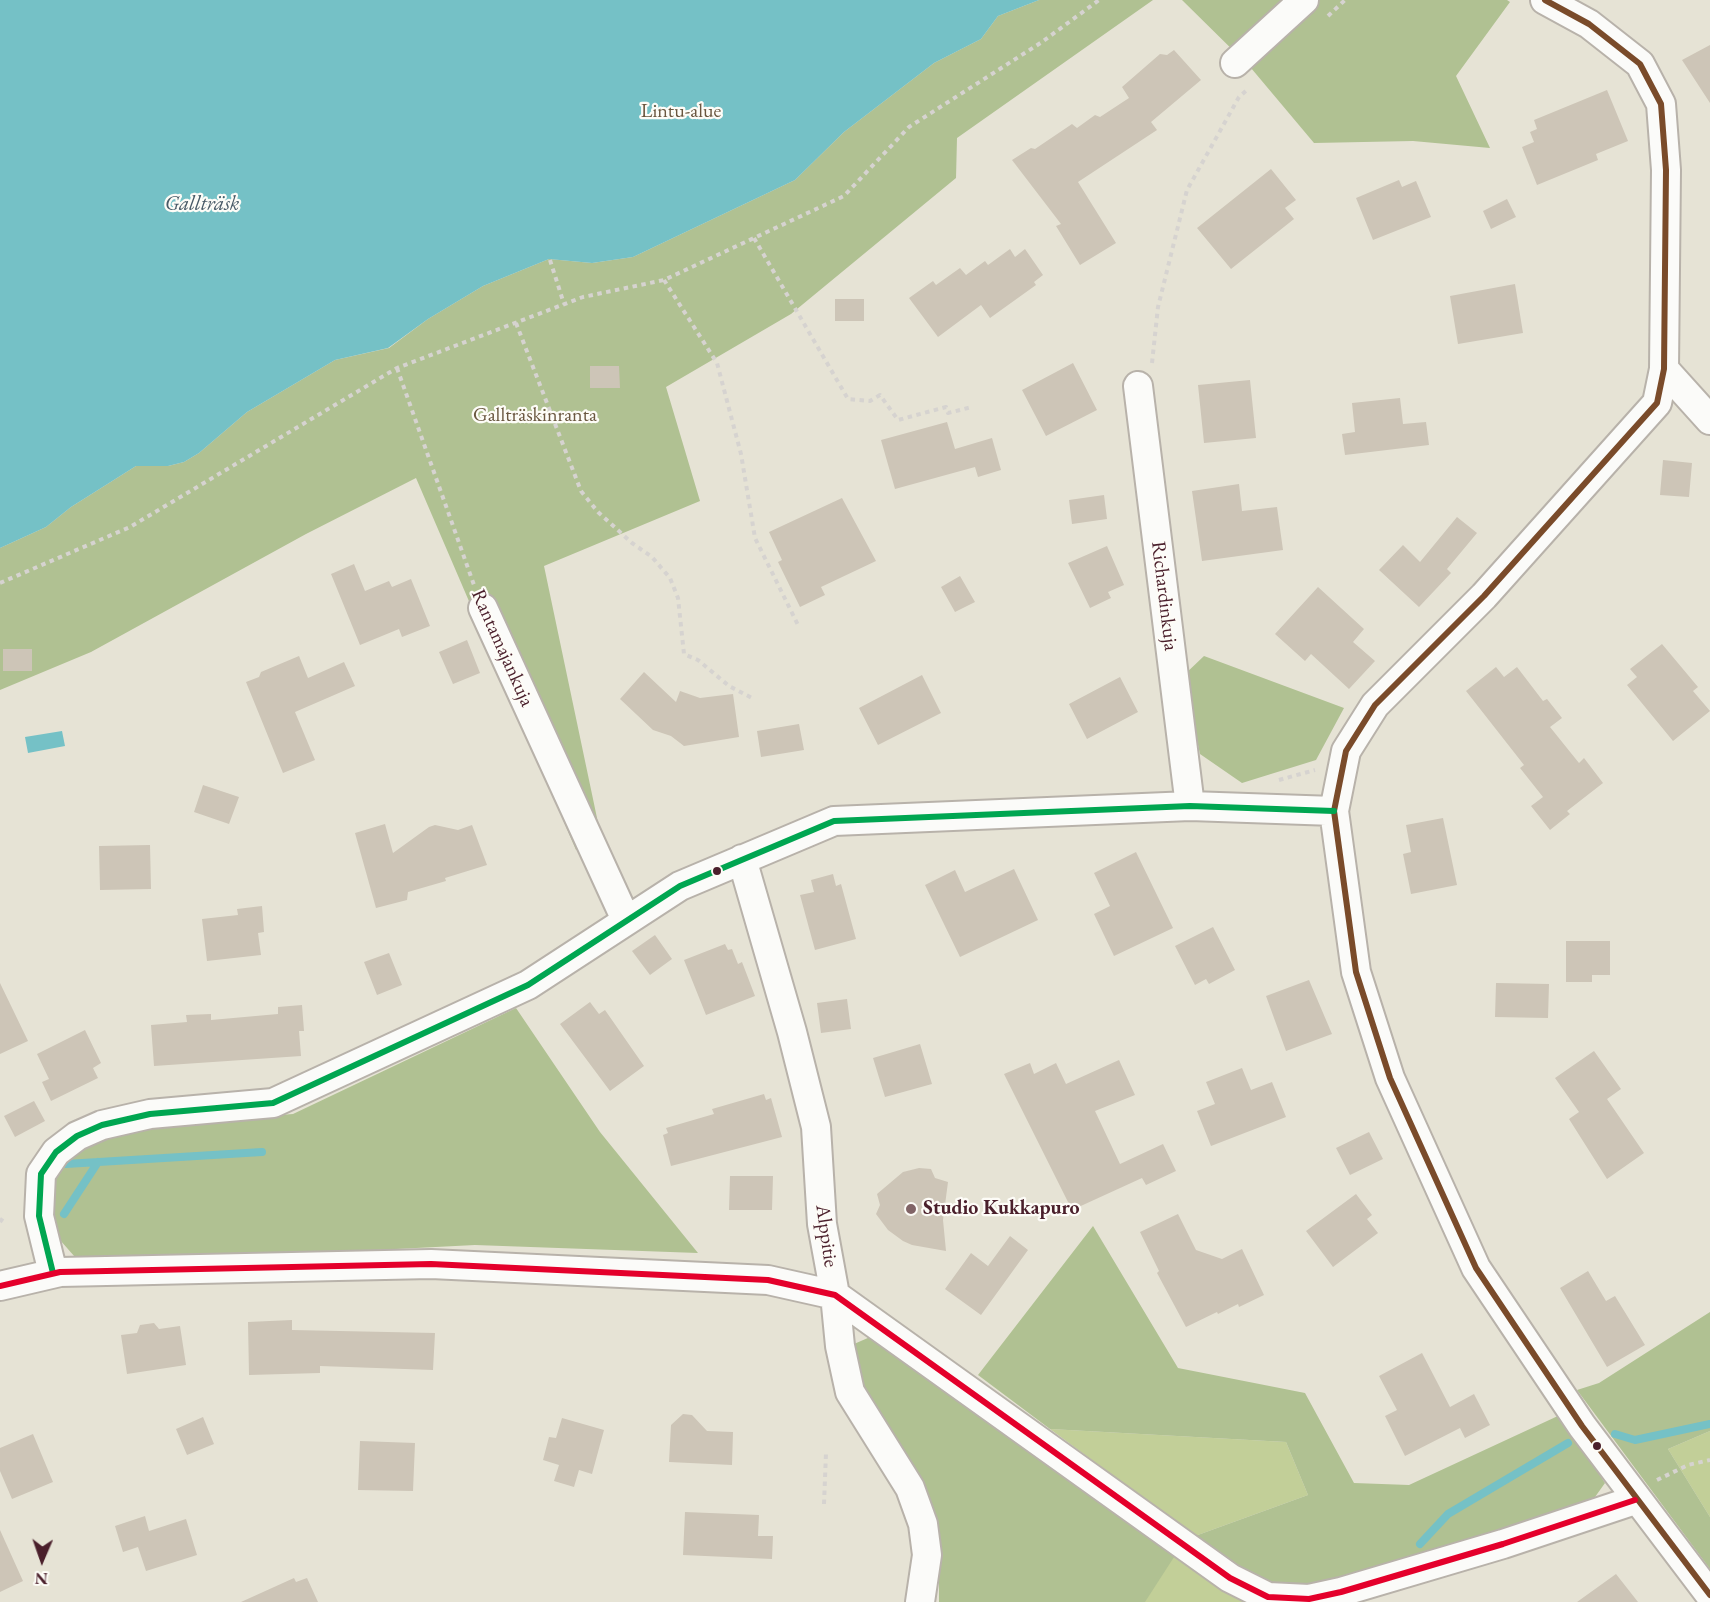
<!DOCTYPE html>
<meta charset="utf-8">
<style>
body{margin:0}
#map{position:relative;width:1710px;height:1602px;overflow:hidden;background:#e6e3d5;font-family:"EB Garamond",serif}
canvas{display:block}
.north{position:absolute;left:12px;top:1530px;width:60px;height:60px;-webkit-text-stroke:4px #fdfcf7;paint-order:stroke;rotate:182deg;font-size:16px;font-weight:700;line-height:24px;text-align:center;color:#4a1f2b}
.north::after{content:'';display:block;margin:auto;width:21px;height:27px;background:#4a1f2b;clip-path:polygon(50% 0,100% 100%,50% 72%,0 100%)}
</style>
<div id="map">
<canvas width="1710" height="1602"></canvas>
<div class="north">N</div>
</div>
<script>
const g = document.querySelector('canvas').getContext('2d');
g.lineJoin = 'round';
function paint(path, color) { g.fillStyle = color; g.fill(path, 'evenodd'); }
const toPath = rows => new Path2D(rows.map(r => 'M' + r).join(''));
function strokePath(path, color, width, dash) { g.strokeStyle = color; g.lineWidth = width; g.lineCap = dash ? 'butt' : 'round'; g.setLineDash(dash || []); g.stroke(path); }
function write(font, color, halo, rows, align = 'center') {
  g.font = font + ' "EB Garamond",serif'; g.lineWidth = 4.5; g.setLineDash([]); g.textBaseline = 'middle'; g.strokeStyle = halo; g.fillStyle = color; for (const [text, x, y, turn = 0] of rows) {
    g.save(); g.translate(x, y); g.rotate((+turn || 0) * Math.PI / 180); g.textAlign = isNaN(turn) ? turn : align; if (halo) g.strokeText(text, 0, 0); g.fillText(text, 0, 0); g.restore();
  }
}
const green = toPath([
 [1050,1429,1286,1442,1308,1495,1195,1536],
 [1710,1431,1710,1517,1668,1449],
 [1176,1554,1249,1602,1058,1602]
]);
const forest = toPath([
 [1039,0,1153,0,957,138,956,178,791,314,666,387,700,501,544,566,601,837,576,850,416,478,306,534,91,652,0,690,0,548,46,527,71,507,136,466,168,466,184,462,199,453,247,412,335,360,389,348,428,319,483,286,549,259,592,263,633,257,795,180,844,132,934,63,981,39,998,16],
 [1182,0,1507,0,1510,2,1456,76,1490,148,1413,141,1314,143,1251,68],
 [1204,656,1344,708,1316,760,1242,783,1200,754,1183,676],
 [516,1008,600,1132,698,1253,475,1245,82,1265,60,1240,48,1207,51,1183,62,1160,92,1142,140,1126,293,1114],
 [1093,1226,1178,1368,1305,1393,1354,1483,1409,1485,1560,1415,1605,1483,1590,1504,1349,1580,1304,1587,1259,1580,1228,1562,1195,1536,1308,1495,1286,1442,1050,1429,978,1375],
 [1710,1312,1710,1431,1668,1449,1710,1517,1710,1569,1577,1390,1599,1383],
 [877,1334,1176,1554,1145,1602,939,1602,939,1546,877,1422,858,1375,854,1344]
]);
const water = toPath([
 [0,0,1039,0,998,16,981,39,934,63,844,132,795,180,633,257,592,263,549,259,483,286,428,319,388,348,335,360,247,412,199,453,184,462,168,466,136,466,71,507,46,527,0,548],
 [62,731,65,746,28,753,25,737]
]);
const stream = toPath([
 [66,1164,262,1152],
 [64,1214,98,1162],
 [1615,1434,1635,1440,1710,1424],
 [1420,1544,1448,1514,1568,1443]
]);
const building = toPath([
 [1710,45,1710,103,1682,60],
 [1174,50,1201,80,1151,122,1157,130,1078,182,1116,243,1080,265,1056,226,1061,224,1012,160,1031,148,1035,149,1072,124,1077,128,1095,115,1100,117,1129,98,1122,87,1160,54,1167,55],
 [1607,90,1628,141,1596,154,1598,160,1537,185,1522,147,1534,142,1530,132,1537,129,1534,120],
 [1271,169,1296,200,1285,208,1294,219,1231,269,1197,228],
 [1399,180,1402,187,1416,181,1431,217,1373,240,1356,198],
 [1507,199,1516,217,1491,229,1483,211],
 [1010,249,1015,257,1025,249,1043,275,1034,282,1036,285,990,318,981,305,938,337,909,298,933,281,936,285,960,268,966,275,985,261,988,265],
 [1515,284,1523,333,1458,344,1450,296],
 [835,299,864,299,864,321,835,321],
 [1073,363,1097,410,1046,436,1022,390],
 [590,366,619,366,620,388,590,388],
 [1250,380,1256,438,1204,443,1198,385],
 [1400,398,1403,424,1426,422,1429,445,1345,455,1342,434,1355,432,1352,403],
 [947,422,955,449,992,438,1001,470,978,477,975,467,895,489,881,440],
 [1663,460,1692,463,1689,497,1660,495],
 [1239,484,1242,511,1277,507,1283,550,1202,561,1192,491],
 [1104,495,1107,519,1072,524,1069,500],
 [842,498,876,561,821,587,825,595,800,607,778,562,782,560,769,532],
 [1457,517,1477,533,1447,569,1451,573,1419,607,1379,570,1403,545,1420,562],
 [1107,546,1124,585,1108,592,1111,598,1090,608,1068,563],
 [354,564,365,591,389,581,392,587,411,579,430,626,402,637,399,629,360,645,331,574],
 [960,576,975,602,955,612,941,587],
 [1318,587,1364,629,1353,642,1375,661,1349,689,1311,654,1305,661,1275,634],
 [467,640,480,673,453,684,439,652],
 [1662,644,1698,687,1693,691,1710,711,1673,741,1627,685,1637,677,1630,669],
 [3,649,32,649,32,671,3,671],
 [299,656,308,678,344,662,355,686,295,712,315,760,283,773,246,682,259,677,261,672],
 [1496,667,1504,677,1517,667,1543,701,1547,699,1562,718,1550,727,1579,763,1584,758,1603,783,1567,811,1570,814,1550,830,1531,806,1543,797,1520,768,1524,765,1466,691],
 [644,672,676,702,680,691,700,698,733,694,739,737,684,746,671,736,653,730,620,699],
 [922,675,941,713,878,745,859,708],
 [1120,677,1138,712,1087,739,1069,704],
 [799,724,804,750,761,757,757,731],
 [203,785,239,797,229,824,194,812],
 [1443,818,1457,885,1411,894,1403,854,1411,852,1406,825],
 [385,824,393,853,429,827,435,825,458,830,472,825,487,865,445,878,446,881,408,892,407,900,376,908,355,833],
 [150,845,151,889,100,890,99,846],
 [1136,852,1173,928,1114,956,1094,914,1110,906,1094,873],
 [1014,869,1038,920,960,957,925,885,955,870,965,892],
 [833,874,836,886,841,884,856,939,815,950,800,895,814,892,811,880],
 [262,906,264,932,258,933,261,955,207,961,202,919,238,915,237,909],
 [1213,927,1235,970,1209,984,1206,979,1195,985,1175,946],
 [655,935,672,959,650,975,632,951],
 [1566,941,1610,941,1610,975,1592,975,1592,982,1566,982],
 [725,944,728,950,732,949,738,964,742,962,755,996,706,1015,684,960],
 [389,953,402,985,377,995,364,962],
 [1309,980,1332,1034,1286,1051,1266,996],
 [0,983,28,1041,0,1054],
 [1496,983,1549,984,1548,1018,1495,1017],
 [847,999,851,1029,821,1033,817,1003],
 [590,1002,599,1014,605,1010,644,1066,610,1091,560,1024],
 [302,1005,304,1031,299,1031,301,1056,154,1066,151,1025,187,1022,186,1015,211,1014,211,1020,278,1014,278,1007],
 [85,1030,101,1063,93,1068,98,1078,51,1101,42,1082,49,1079,37,1054],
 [920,1044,932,1084,885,1097,873,1058],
 [1594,1051,1621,1089,1607,1099,1644,1153,1607,1179,1569,1119,1579,1112,1555,1078],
 [1119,1060,1135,1095,1095,1111,1120,1164,1163,1144,1176,1171,1146,1185,1142,1178,1072,1210,1004,1074,1030,1063,1034,1074,1056,1063,1066,1084],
 [1242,1068,1251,1090,1272,1082,1286,1117,1211,1146,1197,1111,1215,1104,1206,1082],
 [764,1094,766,1100,771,1098,782,1137,671,1166,663,1135,668,1133,666,1128,714,1114,712,1109],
 [34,1101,45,1121,15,1137,4,1116],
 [1369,1132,1383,1159,1350,1175,1336,1148],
 [919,1168,931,1169,935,1178,948,1182,943,1220,946,1251,912,1245,903,1241,888,1230,876,1214,880,1205,877,1194,903,1172],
 [730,1176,773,1176,772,1210,729,1210],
 [1356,1194,1372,1215,1367,1219,1378,1233,1333,1267,1306,1231],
 [1178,1214,1196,1250,1222,1259,1242,1249,1264,1295,1239,1307,1238,1304,1218,1314,1217,1312,1186,1327,1157,1273,1159,1271,1140,1232],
 [1010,1236,1028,1250,981,1315,945,1289,971,1253,988,1266],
 [1588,1271,1606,1301,1615,1296,1645,1345,1607,1367,1560,1288],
 [292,1320,292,1330,435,1333,433,1370,320,1366,320,1373,249,1375,248,1322],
 [154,1323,159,1329,180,1326,186,1365,127,1374,121,1335,137,1333,140,1325],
 [1422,1353,1450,1407,1474,1394,1490,1425,1465,1438,1460,1428,1405,1456,1385,1416,1397,1410,1379,1376],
 [683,1414,692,1415,707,1431,733,1432,732,1465,669,1462,671,1425],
 [203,1417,214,1444,187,1455,176,1429],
 [562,1418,604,1430,592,1474,579,1470,574,1487,554,1481,559,1465,543,1460,549,1437,556,1438],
 [33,1434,53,1482,12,1499,0,1471,0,1448],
 [360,1441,415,1443,413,1491,358,1490],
 [685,1512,759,1515,758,1536,773,1536,772,1559,683,1555],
 [145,1516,149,1531,186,1519,197,1555,146,1571,138,1547,123,1552,115,1526],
 [0,1530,23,1581,0,1592],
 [1616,1574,1638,1602,1577,1602],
 [294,1578,296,1582,307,1578,318,1602,241,1602]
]);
const path = toPath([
 [1328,16,1345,0],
 [754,238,848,399,870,401,880,395,898,420,946,407,948,413,972,407],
 [550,260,564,304],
 [664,280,717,363,741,454,755,538,799,627],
 [516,323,581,491,598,512,632,543,652,557,670,578,678,598,684,654,698,660,729,686,752,698],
 [1152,363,1158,307,1187,190,1239,97,1249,88],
 [397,368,474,585],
 [0,583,130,527,397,368,583,297,664,280,844,196,909,127,1042,42,1099,0],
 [1279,780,1315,770],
 [0,1222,5,1215],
 [1657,1480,1688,1465,1710,1460],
 [824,1504,826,1453]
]);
const street = toPath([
 [1545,0,1589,24,1640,64,1661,104,1666,170,1664,369,1657,403,1484,596,1375,705,1346,751,1334,811,1356,972,1390,1078,1476,1268,1582,1426,1710,1595],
 [1235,63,1304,0],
 [1664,369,1710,420],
 [1138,386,1190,806],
 [483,608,626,920],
 [742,859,792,1032,816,1127,822,1224,835,1295,840,1346,850,1392,910,1488,923,1524,927,1555,920,1602],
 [53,1273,39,1216,41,1174,56,1152,77,1136,102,1125,150,1114,273,1103,528,985,680,886,834,821,1190,806,1334,811],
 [0,1286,60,1272,431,1264,768,1280,835,1295,1230,1578,1268,1597,1309,1599,1341,1592,1503,1544,1635,1500]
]);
const bus1 = toPath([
 [1545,0,1589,24,1640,64,1661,104,1666,170,1664,369,1657,403,1484,596,1375,705,1346,751,1334,811,1356,972,1390,1078,1476,1268,1582,1426,1710,1595]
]);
const bus2 = toPath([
 [53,1273,39,1216,41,1174,56,1152,77,1136,102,1125,150,1114,273,1103,528,985,680,886,834,821,1190,806,1334,811]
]);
const bus3 = toPath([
 [0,1286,60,1272,431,1264,768,1280,835,1295,1230,1578,1268,1597,1309,1599,1341,1592,1503,1544,1635,1500]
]);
const markers = [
 [717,871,5,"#4a1f2b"],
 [911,1209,6,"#816466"],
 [1597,1446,5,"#4a1f2b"]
];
const parkNames = [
 ["Lintu-alue",681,112],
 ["Gallträskinranta",535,416]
];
const streetNames = [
 ["Richardinkuja",1164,596,83],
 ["Rantamajankuja",502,648,66],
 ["Alppitie",826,1236,82]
];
const poiNames = [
 ["Studio Kukkapuro",923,1209]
];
const waterNames = [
 ["Gallträsk",202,204]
];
paint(green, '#c2cf98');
paint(forest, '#b0c192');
paint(water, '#75c1c6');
strokePath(stream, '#75c1c6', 8);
paint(building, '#cdc5b7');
strokePath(street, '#b8b2aa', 32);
strokePath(path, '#d6d3d0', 4, [4.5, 4.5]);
strokePath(street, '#fbfbf9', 28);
strokePath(bus1, '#7a4b2a', 6);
strokePath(bus2, '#00a651', 6);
strokePath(bus3, '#e4002b', 6);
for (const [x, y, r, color] of markers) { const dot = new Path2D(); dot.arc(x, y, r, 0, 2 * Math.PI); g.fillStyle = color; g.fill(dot); strokePath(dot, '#fdfcf7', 2); }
write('20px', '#6a5740', '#fdfcf7', parkNames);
write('20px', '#4a1f2b', '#fdfcf7', streetNames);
write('bold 20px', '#4a1f2b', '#fdfcf7', poiNames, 'left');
write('italic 21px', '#485a67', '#fdfcf7', waterNames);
</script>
